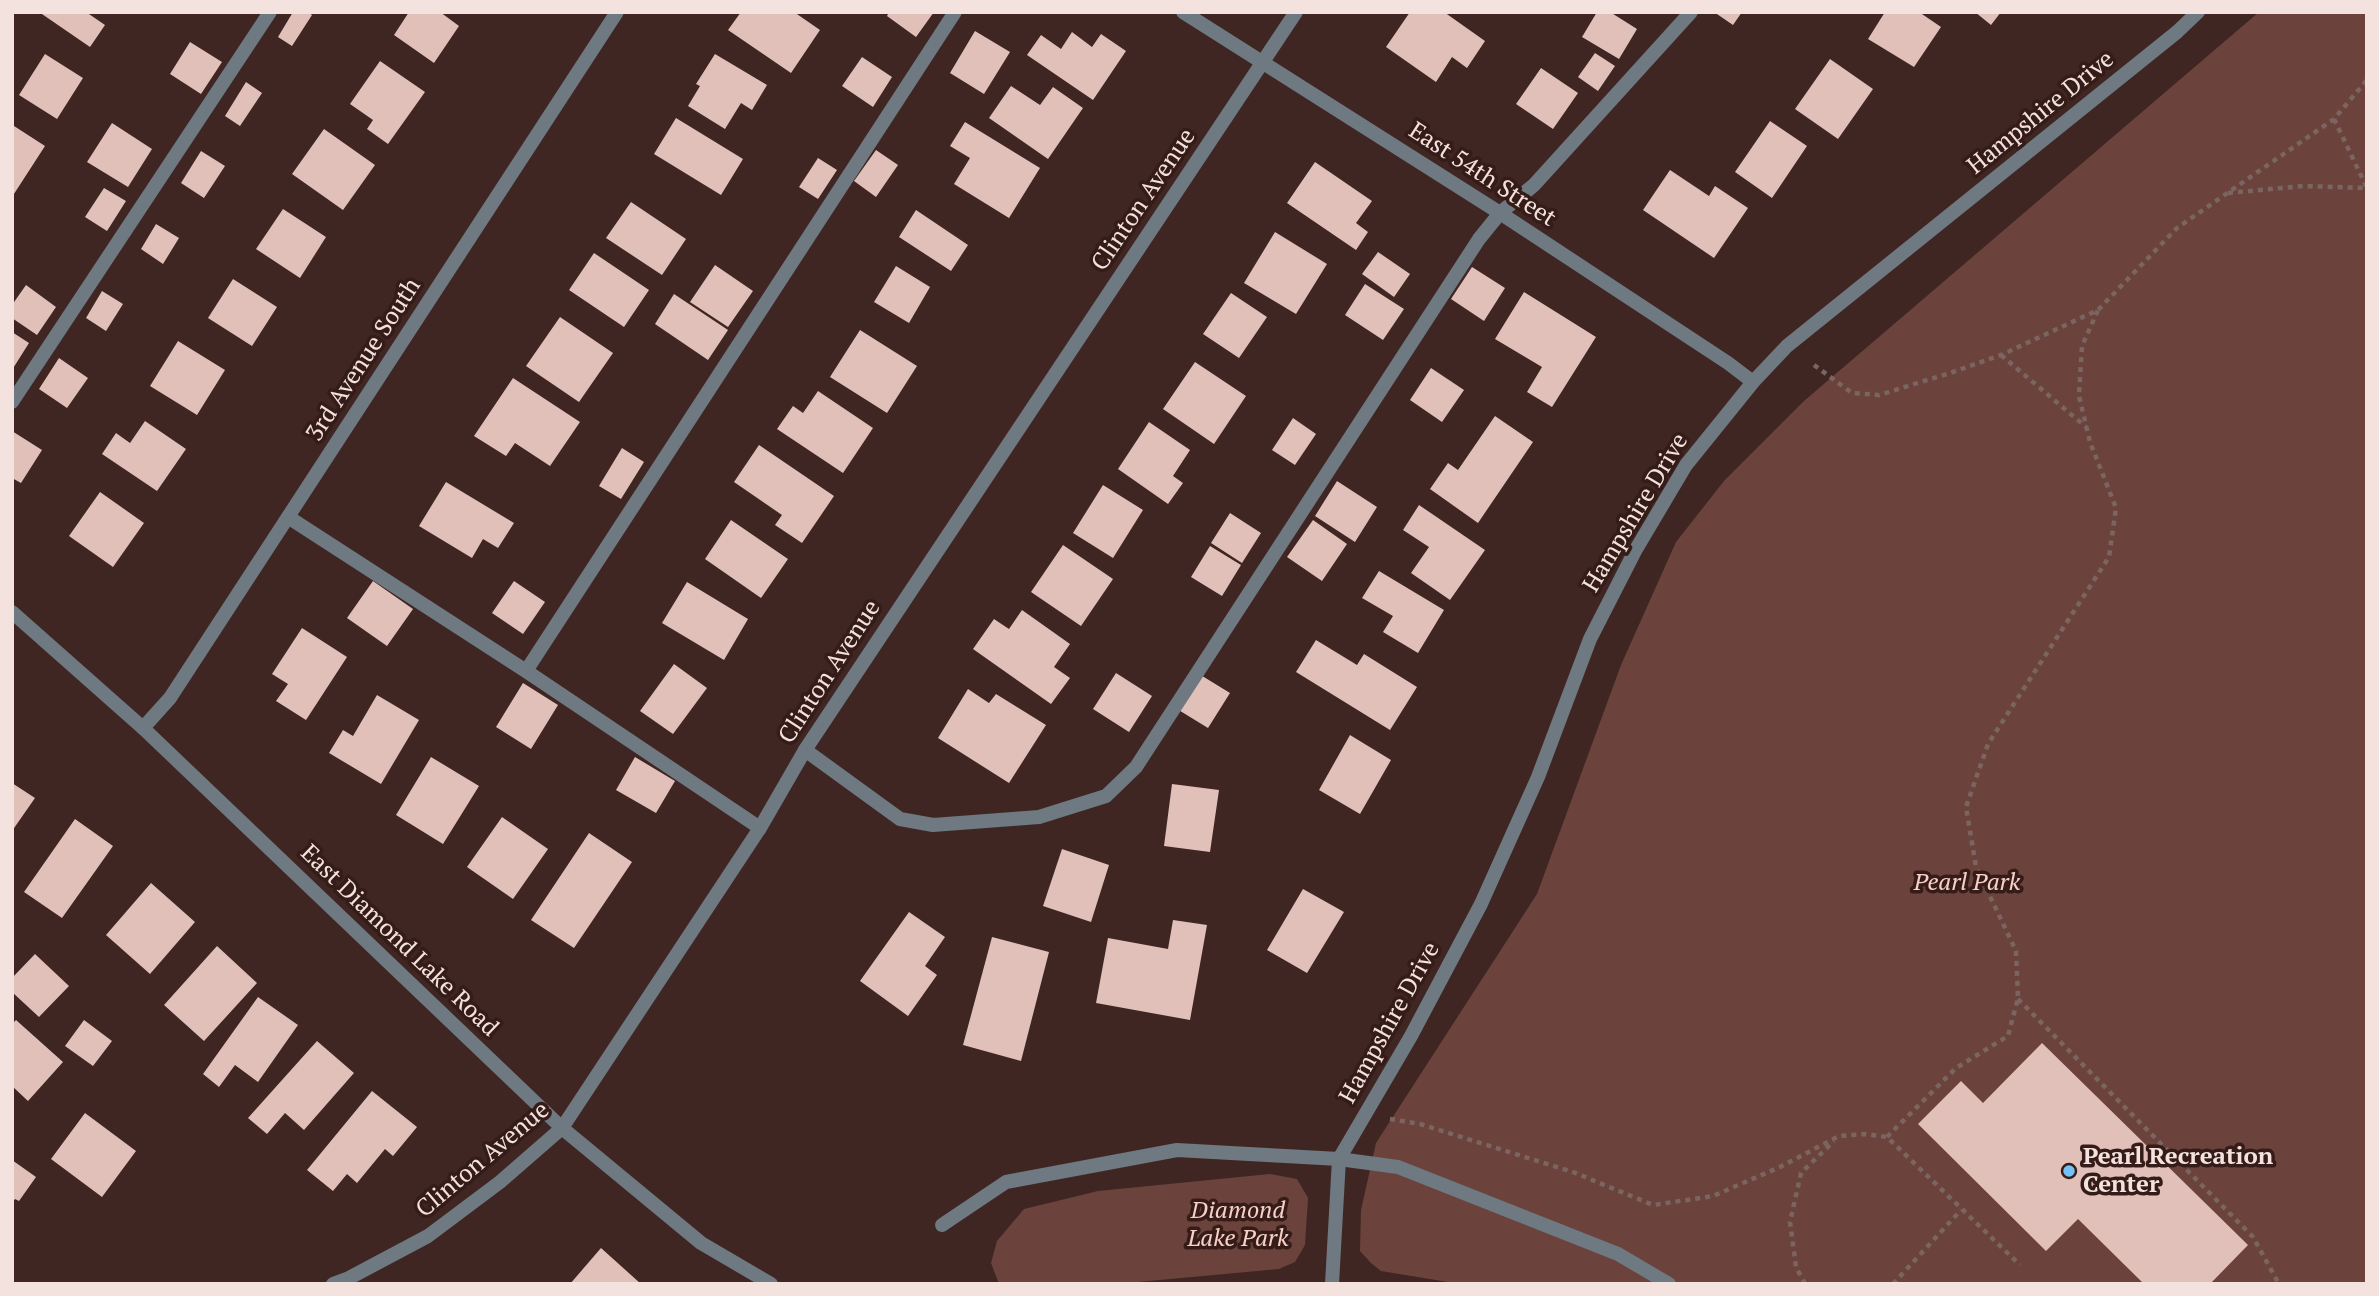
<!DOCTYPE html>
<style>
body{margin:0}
#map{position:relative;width:2379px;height:1296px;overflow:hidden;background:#3f2622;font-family:"PT Serif",serif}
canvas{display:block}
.frame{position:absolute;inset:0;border:14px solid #f3e2de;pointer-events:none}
</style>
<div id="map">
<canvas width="2379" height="1296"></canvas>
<div class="frame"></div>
</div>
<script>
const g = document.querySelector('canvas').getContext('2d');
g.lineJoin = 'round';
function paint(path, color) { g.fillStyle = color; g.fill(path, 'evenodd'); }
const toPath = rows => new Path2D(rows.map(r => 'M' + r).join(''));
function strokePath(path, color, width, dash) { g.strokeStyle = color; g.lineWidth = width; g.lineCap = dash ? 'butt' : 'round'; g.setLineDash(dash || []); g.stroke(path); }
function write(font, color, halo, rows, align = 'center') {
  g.font = font + ' "PT Serif",serif'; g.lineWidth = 7; g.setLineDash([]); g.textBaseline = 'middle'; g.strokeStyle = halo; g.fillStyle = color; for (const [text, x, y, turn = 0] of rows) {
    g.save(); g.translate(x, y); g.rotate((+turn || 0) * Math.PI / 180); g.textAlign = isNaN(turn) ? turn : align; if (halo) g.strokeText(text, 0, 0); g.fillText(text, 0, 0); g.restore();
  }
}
const green = toPath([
 [2259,12,2367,12,2367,1284,1460,1284,1381,1271,1371,1263,1360,1251,1361,1210,1376,1143,1537,894,1621,665,1676,542,1724,481,1804,401],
 [1270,1174,1297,1179,1308,1198,1305,1245,1295,1262,1279,1269,1116,1284,999,1284,991,1263,997,1241,1024,1209,1098,1191]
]);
const building = toPath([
 [39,12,86,12,105,25,90,47],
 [293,12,308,12,312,15,292,46,278,37],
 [409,12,440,12,459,26,434,63,394,35],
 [741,12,794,12,820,30,791,73,728,30],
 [889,12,934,12,916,37,887,16],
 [1410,12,1444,12,1485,41,1467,68,1452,57,1436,82,1386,47],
 [1597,12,1610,12,1637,29,1619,59,1582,37],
 [1714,12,1742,12,1733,25],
 [1885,12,1919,12,1941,27,1914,67,1868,39],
 [1975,12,2001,12,1991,25],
 [975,31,1010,52,984,94,950,73],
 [1072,32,1092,47,1101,34,1126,51,1093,100,1027,55,1041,35,1061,49],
 [190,42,222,62,201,94,170,74],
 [1595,53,1615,66,1598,91,1578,77],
 [45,54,83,78,57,119,19,95],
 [715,54,767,85,752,110,741,103,725,129,688,106,700,86,696,84],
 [862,57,892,77,873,107,842,86],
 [1830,59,1873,89,1838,139,1795,109],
 [380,61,425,92,388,144,367,129,373,120,350,104],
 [1541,68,1578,93,1553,129,1516,104],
 [246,82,262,93,240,126,225,116],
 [1011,86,1040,105,1053,87,1083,108,1048,159,989,118],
 [676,118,743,159,721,195,654,154],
 [1770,121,1807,146,1772,198,1735,172],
 [965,122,1040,168,1009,218,954,184,970,158,950,146],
 [112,123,152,149,128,187,87,162],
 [14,126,45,146,12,197,12,129],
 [324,129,375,165,343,210,292,174],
 [876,150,898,165,876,197,854,181],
 [201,151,225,166,204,198,181,183],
 [818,158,837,170,818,199,799,187],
 [1315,162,1372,201,1356,223,1368,232,1356,250,1287,203],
 [1670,170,1709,196,1715,186,1748,208,1714,258,1643,210],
 [104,188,126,201,107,231,85,217],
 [631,202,686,239,662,275,606,238],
 [283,209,326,237,300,278,256,249],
 [916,210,968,245,951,271,899,237],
 [156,224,179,238,163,264,141,249],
 [1275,232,1327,264,1296,314,1244,283],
 [1378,252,1410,274,1394,297,1362,274],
 [594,253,649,290,624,327,569,290],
 [715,265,753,291,728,327,690,302],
 [896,266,930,287,909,323,874,302],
 [1472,267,1505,288,1484,321,1451,299],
 [233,279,277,307,252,346,208,318],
 [1365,284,1404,309,1383,340,1345,315],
 [26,285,56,307,37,335,12,318,12,305],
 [102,291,123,304,106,331,86,318],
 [1524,292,1596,337,1552,407,1527,392,1542,367,1495,339],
 [1231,293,1267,317,1239,358,1203,334],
 [674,294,728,330,708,360,655,324],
 [560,317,613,353,579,402,526,366],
 [860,330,917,366,887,413,830,377],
 [12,332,29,343,12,370],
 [178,341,225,370,197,415,150,386],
 [59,358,88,378,67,408,39,389],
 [1195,362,1246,396,1214,444,1163,409],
 [1431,368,1464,390,1442,422,1410,400],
 [513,378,580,422,550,466,515,443,506,456,474,436],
 [818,391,873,428,843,473,777,429,793,406,803,413],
 [1495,416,1533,442,1478,523,1430,489,1448,463,1458,470],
 [1293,418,1316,434,1295,465,1272,450],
 [145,421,186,449,157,491,102,454,116,433,130,443],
 [1149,422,1190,450,1173,476,1183,483,1168,504,1118,469],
 [12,431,42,450,21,483,12,478],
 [759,445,834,496,802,543,775,525,782,515,734,482],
 [622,448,644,462,621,499,599,486],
 [1337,481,1377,507,1355,542,1315,516],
 [446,482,514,523,498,548,483,539,472,558,419,526],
 [1103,485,1143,510,1113,558,1073,533],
 [100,492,144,523,113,567,69,536],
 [1419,505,1485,550,1450,600,1411,573,1429,547,1403,530],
 [1230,513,1261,533,1242,563,1211,543],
 [731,520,788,559,761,598,705,559],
 [1313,520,1347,544,1322,581,1287,557],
 [1063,545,1113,579,1081,626,1031,592],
 [1210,546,1241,565,1222,596,1191,577],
 [1379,571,1444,610,1418,653,1383,632,1393,616,1362,598],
 [373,581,413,609,387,646,347,618],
 [514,581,545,602,523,634,492,613],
 [687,582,748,619,724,660,662,623],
 [1022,610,1070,644,1054,667,1070,678,1051,704,973,649,994,619,1009,629],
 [302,628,347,657,306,720,276,701,288,684,272,674],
 [1316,640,1357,665,1364,654,1417,687,1390,730,1296,672],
 [674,664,707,688,673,734,640,711],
 [1116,673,1152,696,1129,732,1093,709],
 [1199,674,1230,693,1208,728,1177,709],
 [523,683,558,705,531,749,496,727],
 [968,689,989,703,996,694,1046,725,1009,783,938,738],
 [377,695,419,720,381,784,329,753,343,730,353,736],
 [1350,735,1391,760,1360,814,1319,790],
 [431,757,479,786,443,844,396,815],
 [635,757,675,781,656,813,616,790],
 [12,783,35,798,12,831],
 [1172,784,1219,790,1210,852,1164,846],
 [502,817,548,849,513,899,467,867],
 [75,819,113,846,62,918,24,892],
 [589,833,632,862,574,948,531,920],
 [1062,849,1109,865,1091,922,1043,906],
 [151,883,195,922,150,974,106,935],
 [1303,889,1344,912,1307,973,1267,950],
 [909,912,945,937,925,966,937,975,908,1016,860,981],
 [1173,920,1207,925,1190,1020,1096,1003,1108,938,1168,949],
 [992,937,1049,952,1021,1061,963,1045],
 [217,946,257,983,204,1041,164,1005],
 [35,954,69,986,39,1017,12,992,12,978],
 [258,997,298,1025,258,1082,235,1065,219,1087,203,1074],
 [16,1020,63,1062,28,1101,12,1086,12,1024],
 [84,1020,112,1041,93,1066,65,1046],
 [317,1041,354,1073,304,1130,285,1113,267,1134,248,1118],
 [2042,1043,2248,1245,2210,1284,2144,1284,2078,1219,2046,1251,1918,1124,1961,1081,1983,1103],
 [372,1091,417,1127,393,1156,385,1149,357,1183,347,1174,333,1191,307,1170],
 [85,1113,136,1151,102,1197,51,1159],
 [12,1160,36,1177,19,1201,15,1199,12,1203],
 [601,1248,641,1284,570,1284]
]);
const path = toPath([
 [2334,119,2367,188],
 [2228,193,2303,186,2367,188],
 [2001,355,2086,427],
 [1814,365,1852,393,1879,395,1950,373,2001,355,2098,310,2177,228,2334,119,2367,80],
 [2018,999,2253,1237,2279,1284],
 [1390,1119,1420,1124,1573,1172,1653,1205,1713,1196,1780,1167,1839,1136,1865,1134,1887,1137,2020,1265],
 [1887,1137,1956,1068,2008,1036,2018,998,2016,951,1976,867,1966,807,1988,744,2109,557,2116,508,2090,442,2079,396,2082,346,2098,310],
 [1805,1284,1796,1267,1790,1222,1801,1173,1834,1141],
 [1893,1284,1961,1210]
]);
const service = toPath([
 [12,402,270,12],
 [288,517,526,671,760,828],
 [526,671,955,12],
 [805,750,900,819,933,825,1039,817,1106,796,1136,767,1479,239,1500,213,1534,185,1691,12],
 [1339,1159,1398,1167,1618,1254,1669,1284]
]);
const minor = toPath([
 [1183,12,1500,213,1728,363,1753,382],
 [143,728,170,698,617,12],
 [942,1225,1006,1182,1177,1150,1339,1159],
 [333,1284,349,1278,428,1236,500,1182,562,1128,760,828,805,750,1296,12],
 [1332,1284,1339,1159,1411,1036,1481,904,1538,777,1590,639,1635,551,1686,465,1753,382,1787,346,2177,32,2198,12]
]);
const tertiary = toPath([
 [12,612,143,728,562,1128,701,1243,771,1284]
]);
const markers = [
 [2069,1171,7,"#73c1f6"]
];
const streetNames = [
 ["Hampshire Drive",2041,113,-39],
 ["East 54th Street",1482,175,33],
 ["Clinton Avenue",1144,200,-56],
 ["3rd Avenue South",364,360,-57],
 ["Hampshire Drive",1636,513,-59],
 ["Clinton Avenue",830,672,-57],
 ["East Diamond Lake Road",399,941,44],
 ["Hampshire Drive",1390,1023,-61],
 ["Clinton Avenue",483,1160,-40]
];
const parkNames = [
 ["Pearl Park",1967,883],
 ["Diamond",1238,1211],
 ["Lake Park",1238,1239]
];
const poiNames = [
 ["Pearl Recreation",2083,1157],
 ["Center",2083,1185]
];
paint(green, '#6b433c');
paint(building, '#e2c0ba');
strokePath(path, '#7b6561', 4.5, [5, 5]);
strokePath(service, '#6e7981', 14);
strokePath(minor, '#6e7981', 14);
strokePath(tertiary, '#6e7981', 14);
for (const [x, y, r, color] of markers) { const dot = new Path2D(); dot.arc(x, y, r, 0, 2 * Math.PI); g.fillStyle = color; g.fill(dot); strokePath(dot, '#351c18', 2.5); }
write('24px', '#f3e2de', '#351c18', streetNames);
write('italic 24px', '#f8d0c8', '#351c18', parkNames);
write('bold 24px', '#f3e2de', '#351c18', poiNames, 'left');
</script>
